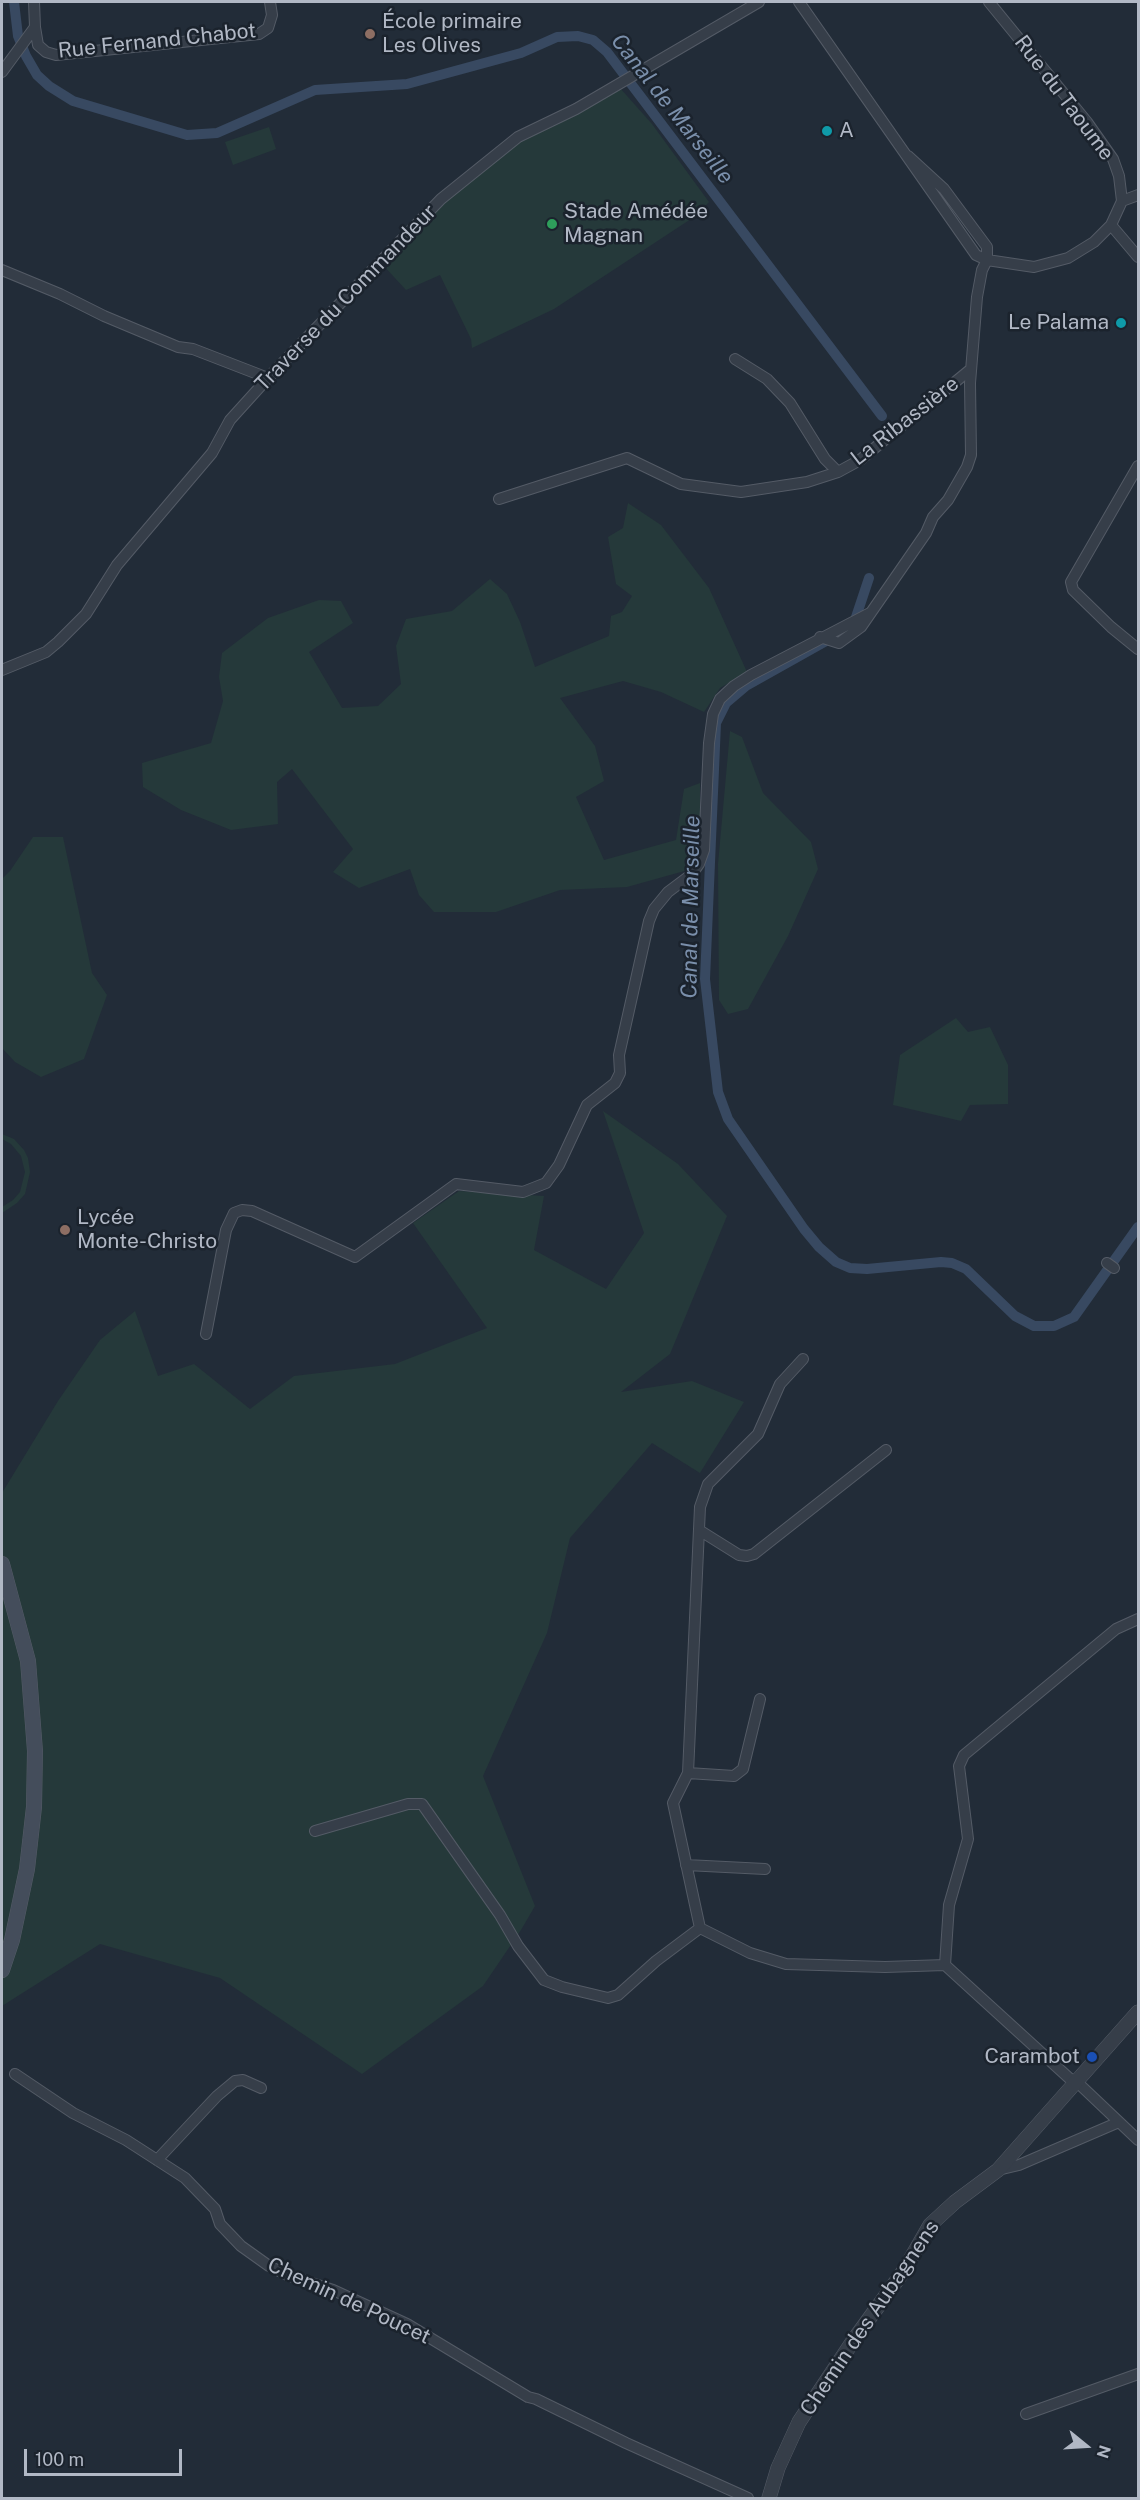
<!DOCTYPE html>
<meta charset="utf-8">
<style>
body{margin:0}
#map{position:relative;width:1140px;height:2500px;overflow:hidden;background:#222c38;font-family:"Public Sans",sans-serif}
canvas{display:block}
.frame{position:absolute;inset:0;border:3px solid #b1b8c5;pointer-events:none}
.north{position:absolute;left:1056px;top:2416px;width:60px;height:60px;-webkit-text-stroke:4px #1b232d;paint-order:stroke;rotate:108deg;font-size:16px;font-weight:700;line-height:24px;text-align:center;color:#b1b8c5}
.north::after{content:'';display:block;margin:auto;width:21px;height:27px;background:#b1b8c5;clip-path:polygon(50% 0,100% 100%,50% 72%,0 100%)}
.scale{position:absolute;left:24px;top:2449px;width:158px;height:27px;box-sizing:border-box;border:3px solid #b1b8c5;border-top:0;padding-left:8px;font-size:18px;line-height:21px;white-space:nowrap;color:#b1b8c5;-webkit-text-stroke:4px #1b232d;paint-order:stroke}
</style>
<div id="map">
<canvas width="1140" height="2500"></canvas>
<div class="frame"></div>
<div class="north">N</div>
<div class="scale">100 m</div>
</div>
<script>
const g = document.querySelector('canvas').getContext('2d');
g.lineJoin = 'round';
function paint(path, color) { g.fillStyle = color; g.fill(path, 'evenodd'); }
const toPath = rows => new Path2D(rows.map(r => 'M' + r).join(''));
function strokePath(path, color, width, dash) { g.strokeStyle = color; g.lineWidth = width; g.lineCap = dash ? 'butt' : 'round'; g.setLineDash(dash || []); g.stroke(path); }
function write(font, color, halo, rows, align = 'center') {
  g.font = font + ' "Public Sans",sans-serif'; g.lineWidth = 5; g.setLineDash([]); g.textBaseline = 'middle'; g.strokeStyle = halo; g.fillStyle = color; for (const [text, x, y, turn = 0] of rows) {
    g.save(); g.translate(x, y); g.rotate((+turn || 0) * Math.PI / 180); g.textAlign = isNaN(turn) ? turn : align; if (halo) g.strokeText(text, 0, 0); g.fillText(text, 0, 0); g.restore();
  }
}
const green = toPath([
 [620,88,652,124,709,202,694,217,554,309,472,348,471,339,440,275,406,290,382,264,413,230,495,160,524,139],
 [269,127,276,149,233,165,225,142],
 [628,503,661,525,709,588,747,672,720,688,704,712,661,692,623,681,560,698,595,746,604,781,576,797,604,860,676,840,684,789,700,783,700,846,696,860,688,870,627,887,560,890,496,912,434,912,419,895,410,869,359,888,333,872,353,849,292,769,277,782,278,824,231,830,181,810,143,787,142,763,211,743,223,701,219,677,222,653,268,618,319,600,341,601,353,623,309,652,342,708,378,706,401,684,396,646,406,619,452,611,490,579,507,594,520,622,535,667,609,636,611,616,622,612,632,596,616,584,608,537,623,528],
 [730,731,742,737,763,793,811,842,818,869,788,936,748,1009,728,1014,719,1000,718,864],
 [33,837,63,837,92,973,107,995,84,1059,41,1077,15,1062,2,1048,2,879,10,871],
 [956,1018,968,1032,990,1027,1008,1065,1008,1104,970,1105,961,1121,893,1105,900,1055],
 [603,1111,678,1164,727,1216,670,1354,621,1392,692,1381,744,1402,700,1473,652,1443,570,1538,547,1633,483,1776,535,1906,521,1930,483,1986,362,2074,220,1978,100,1944,2,2006,2,1493,58,1401,100,1340,135,1311,158,1376,194,1364,250,1409,294,1376,395,1364,487,1328,413,1223,459,1191,544,1196,534,1250,606,1289,644,1233],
 [2,1134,14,1139,24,1150,28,1158,30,1172,25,1194,17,1203,2,1213,2,1207,13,1200,20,1192,25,1172,21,1156,11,1144,2,1139]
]);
const canal = toPath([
 [14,2,18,36,26,56,37,75,49,86,73,101,187,135,217,133,315,90,407,84,521,53,557,37,578,36,593,40,607,52,882,416],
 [869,578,853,626,746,686,726,703,716,723,705,979,718,1092,728,1119,804,1229,819,1247,836,1262,850,1268,867,1269,941,1262,952,1263,966,1269,1015,1316,1034,1326,1054,1326,1074,1317,1138,1227]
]);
const minor = toPath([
 [799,2,976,255,987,260,1034,267,1068,258,1094,242,1111,225,1122,201],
 [989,2,1087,122,1113,159,1119,176,1122,201],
 [35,27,38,45,46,52,56,55,259,34,268,28,272,15,270,2],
 [2,72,35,27,34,2],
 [1122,201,1138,195],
 [1111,225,1138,257],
 [2,270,60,294,104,316,178,347,193,349,268,378],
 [1138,466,1071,582,1073,590,1111,627,1138,649],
 [838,472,860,460,971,369],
 [499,499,627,458,681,484,741,492,807,482,838,472,825,459,790,403,767,379,735,359],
 [820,637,839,643,861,627,926,533,933,517,948,500,967,467,971,455,970,383,977,297,982,270,987,260,987,247,944,189,908,156],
 [2,670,46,652,58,642,86,614,117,565,212,453,230,420,268,378,441,199,518,137,576,109,759,2],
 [1107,1263,1114,1268],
 [206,1334,226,1230,234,1213,242,1210,252,1211,355,1257,456,1184,523,1192,546,1183,559,1165,587,1105,615,1083,620,1073,619,1055,649,921,654,909,668,892,692,874,699,864,704,850,709,743,713,714,720,699,734,686,751,675,870,613],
 [699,1530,739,1555,747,1556,754,1554,886,1450],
 [688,1773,734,1776,743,1769,760,1699],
 [315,1831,408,1804,422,1804,500,1915,518,1946,544,1980,562,1987,608,1998,618,1995,656,1961,700,1928,750,1953,786,1964,885,1967,945,1965,1069,2078,1077,2082,1138,2140],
 [686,1865,765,1869],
 [700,1928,673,1803,688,1773,700,1507,708,1484,758,1434,780,1384,803,1359],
 [945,1965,949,1905,968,1839,959,1766,964,1755,1116,1629,1138,1619],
 [15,2074,73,2113,126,2140,185,2178,215,2209,220,2224,241,2246,269,2266,287,2275,333,2290,407,2324,528,2397,536,2399,626,2443,748,2498],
 [157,2160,217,2096,235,2081,243,2080,261,2088],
 [998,2170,1019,2165,1119,2122],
 [1026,2414,1138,2374]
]);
const tertiary = toPath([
 [769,2498,778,2468,799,2422,855,2338,903,2272,930,2225,955,2202,998,2170,1138,2012]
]);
const secondary = toPath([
 [2,1564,28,1661,35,1751,34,1807,27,1869,12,1940,2,1970]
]);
const markers = [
 [370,34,6,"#8d6e63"],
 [827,131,6,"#0f9aa8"],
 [552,224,6,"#2e9e5b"],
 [1121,323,6,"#0f9aa8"],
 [65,1230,6,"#8d6e63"],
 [1092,2057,6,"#1a4fb4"]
];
const poiNames = [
 ["École primaire",382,22],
 ["Les Olives",382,46],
 ["A",839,131],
 ["Stade Amédée",564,212],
 ["Magnan",564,236],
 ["Le Palama",1109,323,"right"],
 ["Lycée",77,1218],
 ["Monte-Christo",77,1242],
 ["Carambot",1080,2057,"right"]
];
const streetNames = [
 ["Rue Fernand Chabot",157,41,-6],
 ["Rue du Taoume",1064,98,53],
 ["Traverse du Commandeur",346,298,-46],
 ["La Ribassière",905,421,-38],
 ["Chemin de Poucet",349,2301,25],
 ["Chemin des Aubagnens",870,2318,-56]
];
const waterNames = [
 ["Canal de Marseille",672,109,52],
 ["Canal de Marseille",691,907,-89]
];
paint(green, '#25393a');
strokePath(canal, '#384961', 10);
strokePath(minor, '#545b66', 12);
strokePath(tertiary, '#545b66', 15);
strokePath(secondary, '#545b66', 16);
strokePath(minor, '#363e49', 10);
strokePath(tertiary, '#363e49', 14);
strokePath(secondary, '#444d5b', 15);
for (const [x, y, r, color] of markers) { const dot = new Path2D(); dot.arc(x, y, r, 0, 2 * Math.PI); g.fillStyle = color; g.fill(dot); strokePath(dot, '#1b232d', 2); }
write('21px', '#b1b8c5', '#1b232d', poiNames, 'left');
write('21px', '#b1b8c5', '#1b232d', streetNames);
write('italic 22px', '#7a8fab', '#1b232d', waterNames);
</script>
